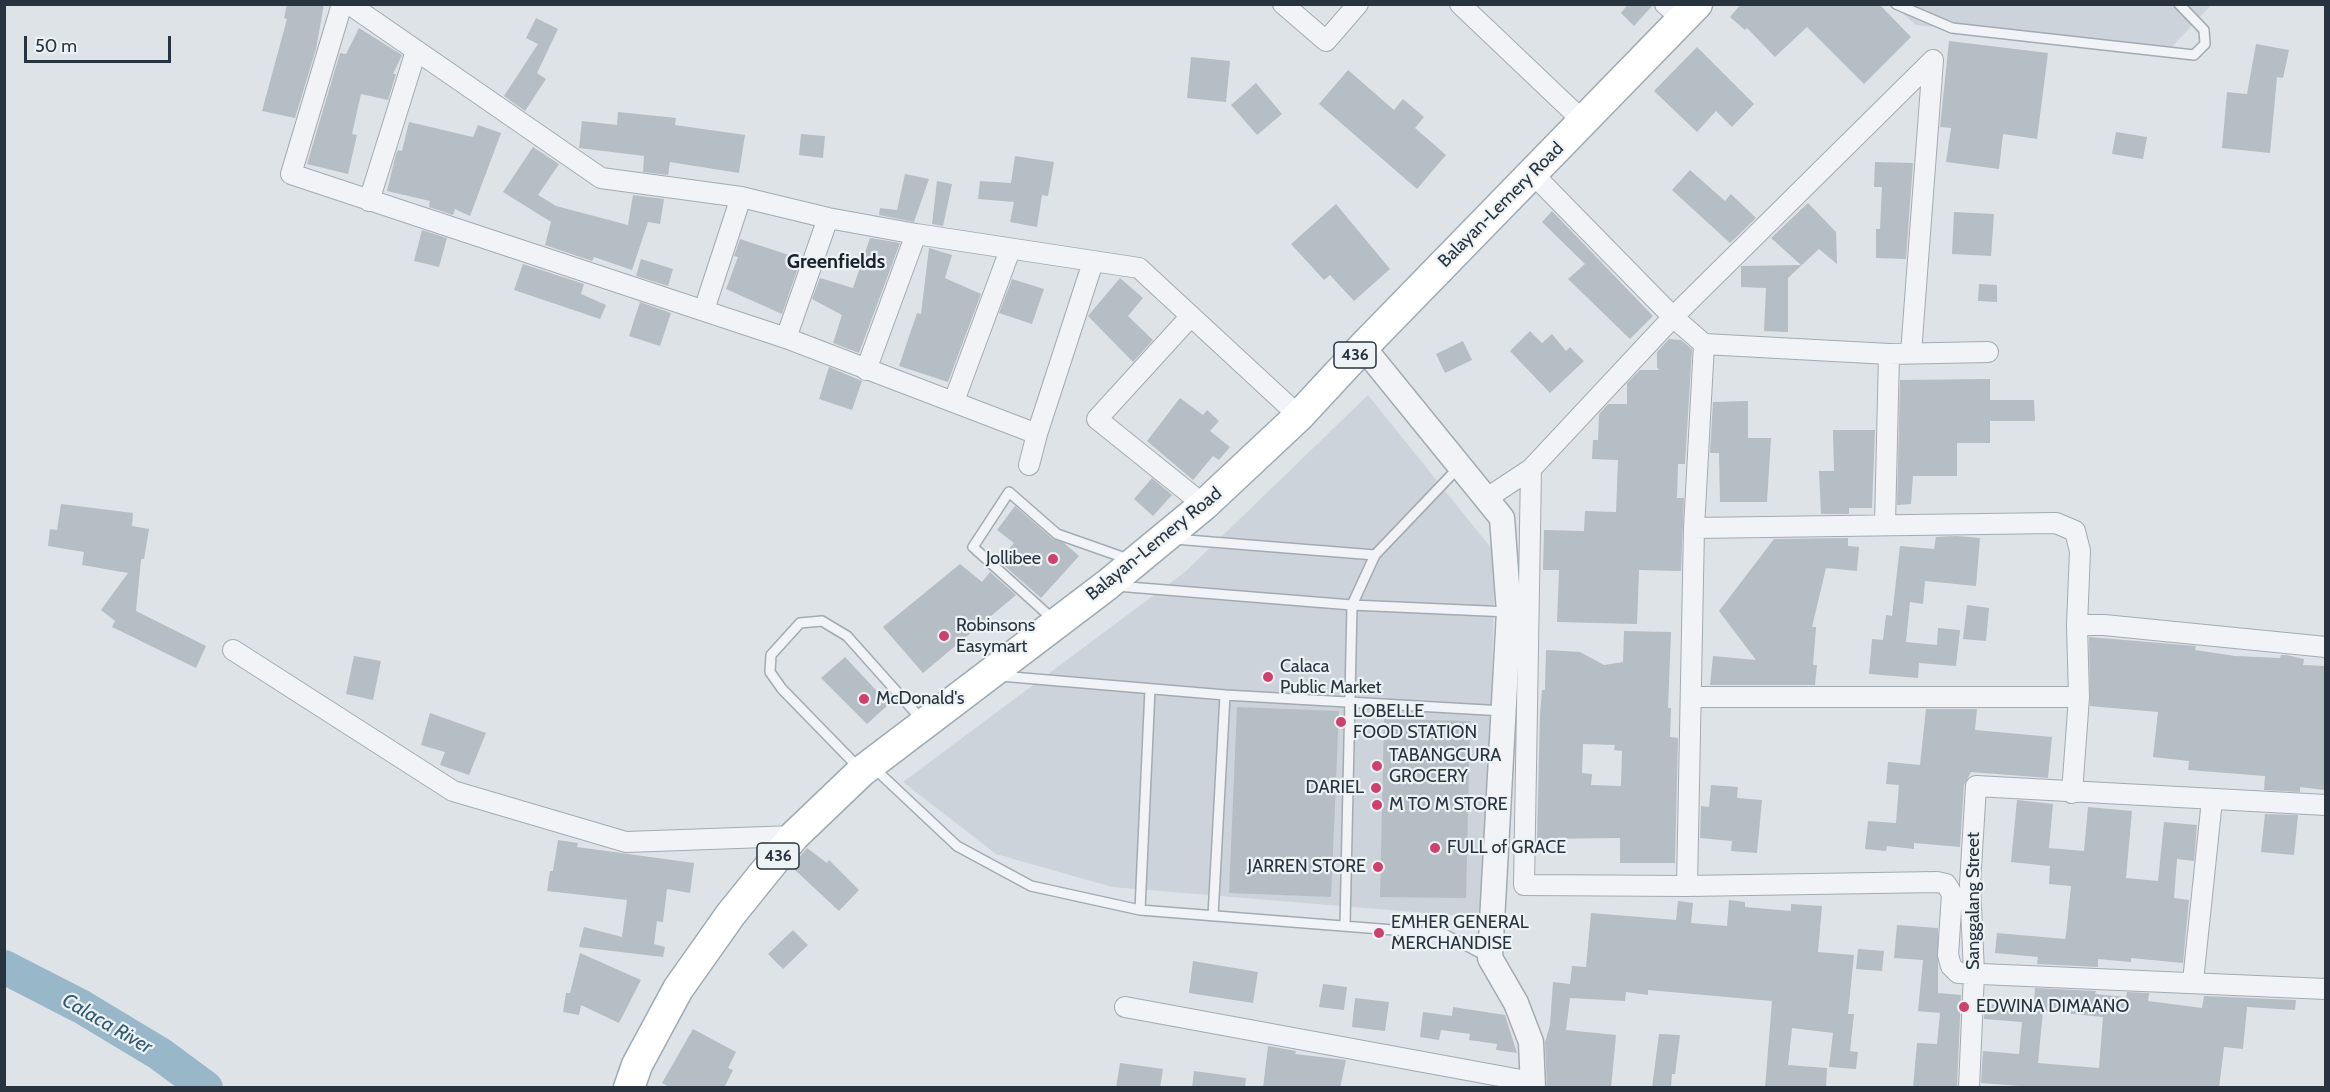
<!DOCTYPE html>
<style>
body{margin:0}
#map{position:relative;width:2330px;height:1092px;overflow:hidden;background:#dee3e8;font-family:Cabin,sans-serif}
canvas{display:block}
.frame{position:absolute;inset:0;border:6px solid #27333f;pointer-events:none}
.scale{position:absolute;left:24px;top:36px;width:147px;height:27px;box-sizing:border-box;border:3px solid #27333f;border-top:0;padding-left:8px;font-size:18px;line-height:21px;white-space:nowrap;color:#27333f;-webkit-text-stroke:4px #edf2f5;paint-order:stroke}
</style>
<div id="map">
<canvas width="2330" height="1092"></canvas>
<div class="frame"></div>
<div class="scale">50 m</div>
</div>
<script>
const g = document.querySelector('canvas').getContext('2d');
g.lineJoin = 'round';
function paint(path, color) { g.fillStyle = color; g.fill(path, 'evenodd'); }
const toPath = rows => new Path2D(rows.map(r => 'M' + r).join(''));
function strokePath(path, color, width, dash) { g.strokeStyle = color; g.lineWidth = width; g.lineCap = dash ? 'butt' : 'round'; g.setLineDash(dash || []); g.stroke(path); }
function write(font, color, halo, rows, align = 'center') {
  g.font = font + ' Cabin,sans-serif'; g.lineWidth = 4.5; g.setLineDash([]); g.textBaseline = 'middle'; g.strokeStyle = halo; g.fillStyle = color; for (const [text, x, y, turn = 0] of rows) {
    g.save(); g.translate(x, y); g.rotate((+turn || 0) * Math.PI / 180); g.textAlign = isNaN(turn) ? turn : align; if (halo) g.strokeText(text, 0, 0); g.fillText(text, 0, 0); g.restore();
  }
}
const built = toPath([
 [1893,5,2211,5,2168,51,1916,25],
 [1368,395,1495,553,1486,918,1112,887,996,854,903,782,1185,572]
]);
const river = toPath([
 [4,967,82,1007,160,1054,206,1088]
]);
const building = toPath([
 [287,4,324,4,316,49,295,118,262,111,287,19,284,18],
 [1628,4,1653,4,1653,5,1634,26,1621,13],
 [1741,4,1879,4,1911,37,1864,84,1807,27,1775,57,1747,28,1745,30,1730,17],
 [536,18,558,29,537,73,546,79,525,111,504,96,538,44,526,38],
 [359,28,402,55,393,74,396,74,388,100,361,94,352,134,357,135,348,174,307,164,340,53,346,54],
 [1949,41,2048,53,2037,139,2003,134,1999,169,1946,162,1951,128,1940,127],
 [2256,44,2289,50,2283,78,2277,77,2270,153,2222,148,2227,92,2247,94],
 [1697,47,1754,104,1732,127,1716,111,1697,132,1654,91],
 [1191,57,1230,61,1226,102,1187,98],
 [1348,70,1394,110,1403,99,1424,117,1415,128,1446,155,1417,189,1319,104],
 [1256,83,1282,114,1257,135,1231,105],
 [618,112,676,118,675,125,745,135,739,173,670,162,668,175,643,172,644,156,579,148,582,121,617,125],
 [409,122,473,137,478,125,501,133,470,216,455,209,453,215,429,207,430,201,387,191,396,154,398,150,402,151],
 [2116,132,2147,137,2143,159,2112,154],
 [801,134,825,136,823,158,799,155],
 [533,147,559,164,538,195,556,206,628,225,633,195,664,199,660,224,648,222,632,270,594,257,592,261,545,245,551,222,503,192],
 [1015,156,1054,162,1048,196,1042,195,1037,227,1010,222,1014,202,978,199,980,181,1011,183],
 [1875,162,1913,163,1906,259,1876,258,1876,229,1880,229,1882,187,1874,187],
 [1690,170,1725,201,1731,194,1756,218,1730,243,1672,190],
 [905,174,929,179,914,222,879,215,880,208,897,210],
 [937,181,952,184,943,226,932,224],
 [1808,203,1836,232,1837,264,1819,249,1788,278,1788,332,1764,331,1766,288,1741,287,1741,266,1801,265,1771,238],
 [1336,204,1390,269,1354,301,1330,275,1324,280,1291,244],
 [1552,211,1653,316,1630,339,1568,279,1585,264,1542,222],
 [1954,212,1994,214,1991,256,1952,254],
 [422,230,447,238,439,267,414,261],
 [870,238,900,243,859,353,833,343,842,315,812,299,820,278,853,288],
 [740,239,801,259,782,314,726,289,738,257,734,256],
 [929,248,952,255,945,278,981,294,948,382,899,366,917,313,921,314],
 [641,259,673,269,668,286,636,276],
 [523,264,584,284,581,294,606,305,600,319,514,290],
 [1120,278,1143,298,1128,316,1153,340,1133,362,1088,316],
 [1012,279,1044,289,1032,324,999,313],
 [1979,284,1997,285,1997,302,1978,301],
 [640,302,671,313,660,346,629,336],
 [1530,331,1542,343,1552,334,1566,351,1570,347,1584,361,1550,393,1510,351],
 [1669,339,1681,340,1692,349,1685,464,1678,464,1677,498,1684,498,1681,571,1639,570,1637,624,1557,622,1559,570,1543,570,1544,530,1584,531,1585,511,1616,512,1618,460,1592,459,1593,440,1598,440,1599,414,1608,404,1627,404,1627,383,1640,370,1659,370,1657,367,1657,352],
 [1463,341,1472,360,1445,373,1436,354],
 [829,367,862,381,852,410,819,399],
 [1990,379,1990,400,2034,400,2035,421,1990,421,1990,443,1957,443,1957,476,1913,476,1911,504,1897,505,1900,380],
 [1180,398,1203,415,1207,410,1219,421,1210,431,1230,447,1219,460,1213,456,1193,480,1147,441],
 [1748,401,1748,438,1771,438,1767,502,1720,502,1719,453,1710,453,1713,402],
 [1833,430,1875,430,1872,508,1849,508,1849,514,1821,514,1819,471,1834,471],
 [1152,478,1172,495,1153,516,1134,499],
 [61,504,133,513,132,526,149,529,144,559,141,559,136,611,206,646,196,668,112,627,115,621,101,610,128,573,82,565,84,552,48,546,50,529,57,530],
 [1015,506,1053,539,1064,543,1079,556,1041,598,999,561,1014,543,997,530],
 [1957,536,1980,538,1976,586,1925,581,1923,604,1910,602,1906,642,1937,645,1938,628,1960,630,1956,666,1919,663,1918,678,1869,674,1872,639,1883,640,1886,615,1892,616,1900,546,1934,549,1936,537],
 [1848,538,1848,546,1859,547,1857,571,1826,568,1812,627,1816,627,1813,665,1817,665,1815,685,1710,685,1713,656,1756,660,1719,611,1774,539],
 [960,564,982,582,990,572,1016,595,923,673,883,627],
 [1967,605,1989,608,1986,641,1963,639],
 [1624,631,1671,632,1668,708,1671,708,1670,737,1678,738,1675,863,1620,863,1620,838,1537,839,1540,715,1542,690,1545,690,1546,650,1580,652,1604,665,1623,662],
 [1583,744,1615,745,1614,750,1622,751,1621,786,1591,785,1592,774,1582,773],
 [2089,637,2196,646,2195,650,2235,656,2280,658,2281,655,2286,655,2304,659,2303,665,2325,666,2325,790,2300,787,2300,792,2264,790,2265,776,2188,770,2189,761,2153,757,2158,712,2090,706],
 [354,656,381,661,373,700,346,694],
 [845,657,889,704,867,724,821,678],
 [1237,707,1339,711,1331,897,1229,893],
 [1926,709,1977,709,1975,730,2052,737,2048,778,1971,772,1964,785,1960,847,1914,843,1914,849,1887,846,1886,851,1865,849,1868,821,1896,823,1899,785,1886,784,1888,762,1920,765],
 [430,713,486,733,469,775,440,765,445,752,421,745],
 [1384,719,1470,721,1466,898,1380,897],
 [1711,785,1738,787,1737,798,1762,800,1757,853,1731,851,1732,841,1700,838,1701,806,1709,807],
 [2017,800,2053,804,2049,848,2084,851,2088,807,2132,811,2126,878,2158,881,2164,822,2197,825,2194,861,2177,859,2174,898,2189,900,2183,963,2131,958,2131,962,2098,959,2098,967,2037,964,2038,957,1995,953,1997,933,2065,939,2066,935,2071,886,2049,884,2050,866,2011,862],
 [2265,814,2298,815,2294,855,2261,852],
 [558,840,578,843,577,847,694,863,690,893,667,889,663,922,657,921,654,944,665,947,663,957,579,947,584,927,622,937,627,900,547,891,550,871,553,871],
 [807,848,827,863,829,860,859,890,839,911,795,870,799,865,796,861],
 [1729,900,1745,902,1745,907,1791,911,1791,904,1822,906,1818,952,1854,955,1848,1014,1854,1014,1850,1051,1858,1052,1856,1069,1829,1067,1833,1033,1792,1028,1788,1065,1827,1068,1826,1088,1765,1088,1772,1001,1648,990,1648,995,1626,992,1625,1001,1570,998,1566,1030,1616,1035,1611,1088,1547,1088,1545,1042,1550,1025,1553,982,1570,984,1572,966,1586,967,1591,913,1676,920,1678,901,1693,903,1691,923,1727,926],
 [1897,925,1938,928,1938,993,1961,995,1957,1087,1913,1088,1917,1043,1937,1044,1940,1013,1918,1011,1923,960,1894,958],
 [793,930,808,945,783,969,768,954],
 [1858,949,1884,951,1882,971,1856,969],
 [580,953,641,980,619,1023,581,1005,579,1015,563,1012,566,993,570,993],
 [1193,961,1258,972,1253,1003,1189,993],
 [1323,984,1347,987,1344,1010,1319,1007],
 [2035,988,2096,991,2095,994,2126,997,2127,992,2149,993,2148,1001,2202,1008,2204,996,2296,1000,2295,1010,2247,1007,2243,1049,2224,1047,2219,1088,2047,1088,1981,1083,1983,1051,2019,1054,2022,1022,1984,1019,1985,1004,2004,1005,2005,999,2034,1001],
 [2043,1011,2103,1017,2099,1068,2038,1063],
 [1355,998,1389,1002,1385,1031,1352,1027],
 [1453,1007,1505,1015,1517,1053,1496,1050,1497,1044,1469,1040,1470,1034,1441,1030,1439,1040,1420,1037,1423,1012,1452,1016],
 [693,1029,736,1052,728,1068,733,1070,724,1088,671,1088,662,1083],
 [1659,1034,1680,1035,1675,1074,1672,1074,1671,1088,1652,1088],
 [1268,1046,1296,1051,1295,1054,1346,1060,1340,1088,1263,1088],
 [1120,1063,1163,1069,1160,1088,1116,1088],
 [1194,1071,1246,1078,1245,1088,1192,1088]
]);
const service = toPath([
 [1896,4,1952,28,2194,55,2205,44,2204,30,2179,4],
 [1174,539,1375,555],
 [1116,586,1352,605,1509,612],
 [1055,621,973,547,1009,492,1057,534,1128,559],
 [1000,676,1225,695,1504,711],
 [859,768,782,689,770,672,771,655,800,623,822,621,847,636,922,720],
 [874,768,957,846,1031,886,1140,910,1444,934,1488,957],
 [1140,910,1150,689],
 [1213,916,1225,695],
 [1345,925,1352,605,1375,555,1458,468]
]);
const minor = toPath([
 [342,4,291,174,786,338,1037,434],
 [349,4,601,178,741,197,828,218,916,234,1139,268,1299,416],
 [1283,4,1326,41,1358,4],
 [1460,4,1584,122],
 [1665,4,1683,19],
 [1532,173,1673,317,1704,344,1694,528,1687,886],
 [369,201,416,51],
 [704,310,741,197],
 [1191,316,1097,419,1204,505],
 [786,338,828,218],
 [1704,344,1889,354,1988,352],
 [1911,353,1933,60],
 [866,370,916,234],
 [954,401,1010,250],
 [1029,465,1037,434,1093,262],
 [1531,469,1524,885,1687,886,1937,882,1946,884,1952,894,1948,955,1951,966,1958,973,2326,989],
 [1487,498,1531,469,1673,317,1933,60],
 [1885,524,1889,354],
 [1694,528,2056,523,2075,531,2080,551,2077,625],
 [233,650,453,791,626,842,794,836],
 [1692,697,2079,697],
 [2072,793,2079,697,2077,625,2104,625,2326,647],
 [2193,981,2212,800],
 [1125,1007,1532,1082],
 [1969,1088,1974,973,1970,884,1976,786,2326,805]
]);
const tertiary = toPath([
 [1363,347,1502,518,1509,612,1490,958,1516,1003,1531,1042,1533,1088]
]);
const primary = toPath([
 [629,1088,637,1065,678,989,731,914,794,836,862,771,1107,585,1204,505,1299,416,1363,347,1697,4]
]);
const markers = [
 [1053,559,6,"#cf416d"],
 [944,636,6,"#cf416d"],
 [1268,677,6,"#cf416d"],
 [864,699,6,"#cf416d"],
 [1341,722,6,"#cf416d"],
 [1377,766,6,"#cf416d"],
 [1376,788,6,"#cf416d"],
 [1377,805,6,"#cf416d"],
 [1435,848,6,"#cf416d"],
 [1378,867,6,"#cf416d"],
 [1379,933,6,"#cf416d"],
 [1964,1007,6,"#cf416d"]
];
const shields = [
 [1355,355,42],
 [778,856,42]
];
const shieldNames = [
 ["436",1355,355],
 ["436",778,856]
];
const streetNames = [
 ["Balayan-Lemery Road",1501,205,-45],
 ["Balayan-Lemery Road",1154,544,-39],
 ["Sanggalang Street",1974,901,-90]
];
const poiNames = [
 ["Jollibee",1041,559,"right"],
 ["Robinsons",956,626],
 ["Easymart",956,647],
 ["Calaca",1280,667],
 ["Public Market",1280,688],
 ["McDonald's",876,699],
 ["LOBELLE",1353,712],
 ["FOOD STATION",1353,733],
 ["TABANGCURA",1389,756],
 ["GROCERY",1389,777],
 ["DARIEL",1364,788,"right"],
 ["M TO M STORE",1389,805],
 ["FULL of GRACE",1447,848],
 ["JARREN STORE",1366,867,"right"],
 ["EMHER GENERAL",1391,923],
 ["MERCHANDISE",1391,944],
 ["EDWINA DIMAANO",1976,1007]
];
const neighbourhoodNames = [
 ["Greenfields",836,262]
];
const waterNames = [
 ["Calaca River",107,1024,30]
];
paint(built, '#ccd3da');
strokePath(river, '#98b7c9', 34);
paint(building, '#b5bdc5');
strokePath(service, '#a3abb2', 12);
strokePath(minor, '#a3abb2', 22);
strokePath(tertiary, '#a3abb2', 27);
strokePath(primary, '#9daab4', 33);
strokePath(service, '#f1f3f6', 9);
strokePath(minor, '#f1f3f6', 20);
strokePath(tertiary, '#f1f3f6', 24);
strokePath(primary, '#fff', 30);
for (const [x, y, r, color] of markers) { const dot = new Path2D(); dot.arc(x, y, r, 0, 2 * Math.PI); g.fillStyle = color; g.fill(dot); strokePath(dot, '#edf2f5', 2); }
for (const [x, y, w] of shields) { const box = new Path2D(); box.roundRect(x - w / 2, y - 13, w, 26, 4.5); g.fillStyle = '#edf2f5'; g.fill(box); strokePath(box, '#27333f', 1.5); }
write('bold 16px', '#27333f', null, shieldNames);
write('18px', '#27333f', '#edf2f5', streetNames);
write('18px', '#27333f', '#edf2f5', poiNames, 'left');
write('bold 20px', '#19242f', '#edf2f5', neighbourhoodNames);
write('italic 20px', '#315973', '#edf2f5', waterNames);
</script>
